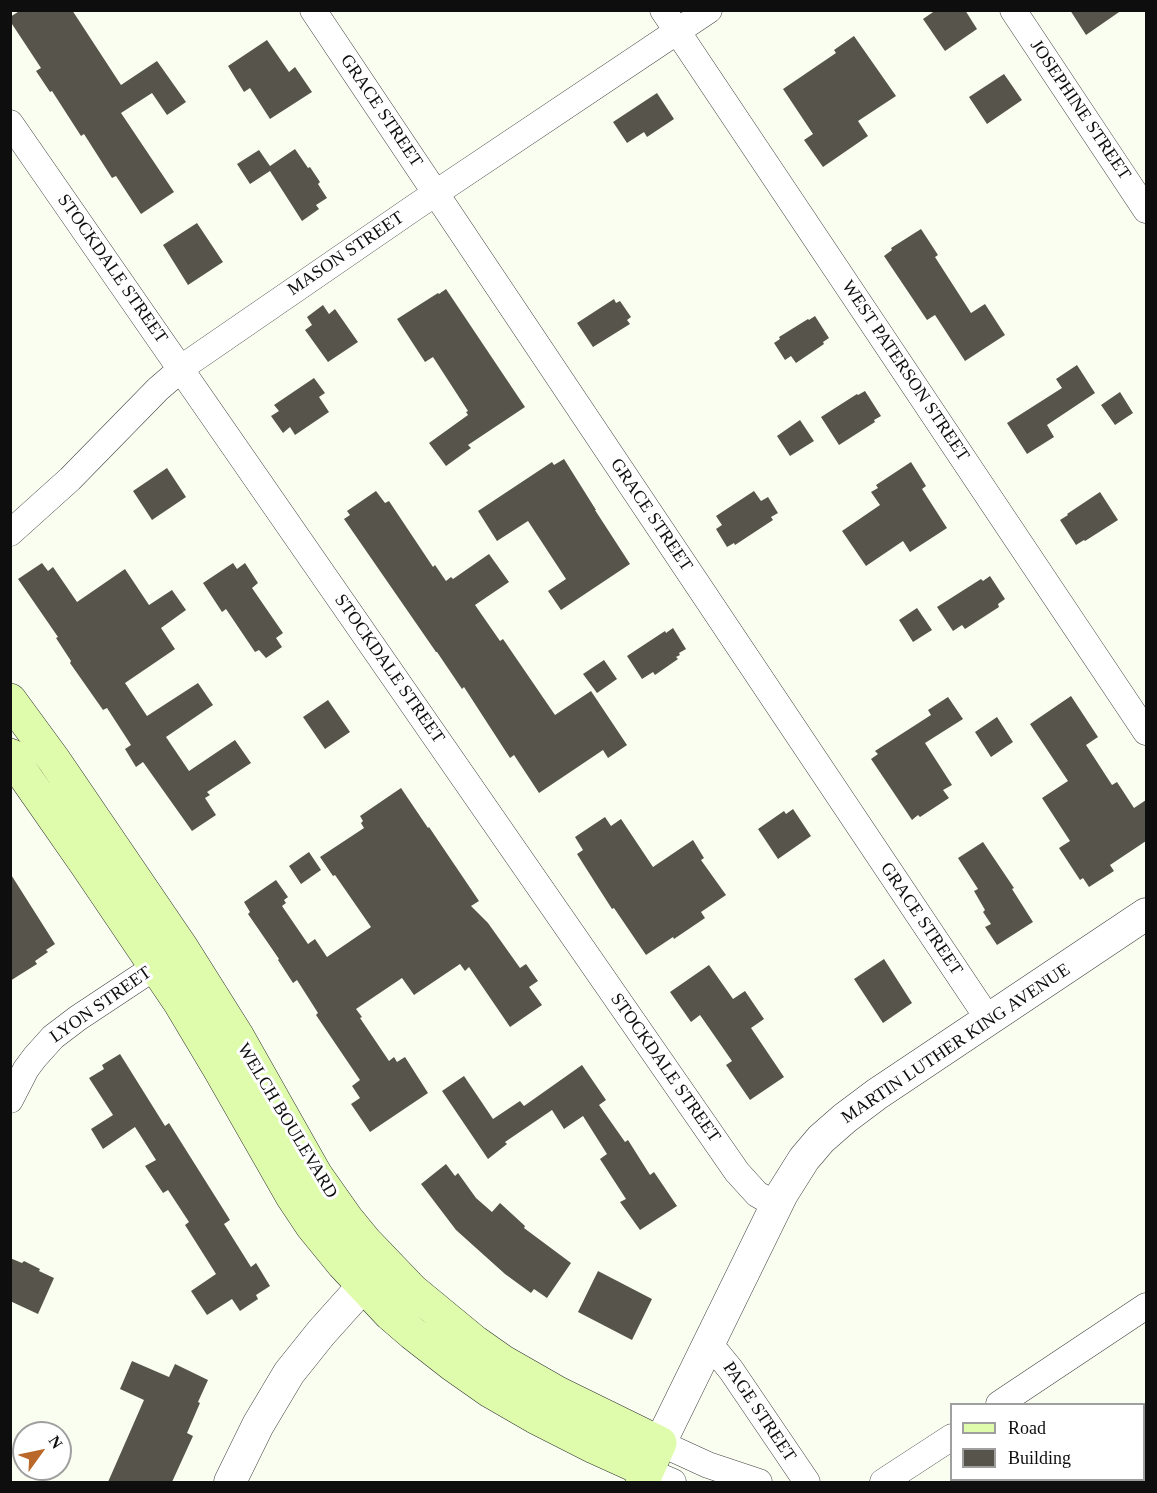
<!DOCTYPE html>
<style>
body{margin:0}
#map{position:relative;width:1157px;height:1493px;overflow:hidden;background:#fafef0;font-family:Georgia,serif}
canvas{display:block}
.frame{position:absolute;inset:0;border:12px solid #0e0e0e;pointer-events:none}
.legend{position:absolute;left:950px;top:1403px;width:195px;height:78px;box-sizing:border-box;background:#fff;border:2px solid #9f9f9f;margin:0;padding:8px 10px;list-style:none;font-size:18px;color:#0e0e0e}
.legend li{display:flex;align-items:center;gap:12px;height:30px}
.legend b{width:30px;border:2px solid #9f9f9f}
.north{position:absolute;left:12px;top:1421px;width:60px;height:60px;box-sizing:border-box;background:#fff;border:2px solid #9f9f9f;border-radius:50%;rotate:57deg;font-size:16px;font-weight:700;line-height:24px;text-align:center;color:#0e0e0e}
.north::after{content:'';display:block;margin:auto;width:21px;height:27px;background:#ba682a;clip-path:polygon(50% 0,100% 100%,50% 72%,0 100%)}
</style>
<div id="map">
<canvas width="1157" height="1493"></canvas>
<div class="frame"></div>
<ul class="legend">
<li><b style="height:8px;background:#dffcad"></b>Road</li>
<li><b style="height:16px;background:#57554b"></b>Building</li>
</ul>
<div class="north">N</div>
</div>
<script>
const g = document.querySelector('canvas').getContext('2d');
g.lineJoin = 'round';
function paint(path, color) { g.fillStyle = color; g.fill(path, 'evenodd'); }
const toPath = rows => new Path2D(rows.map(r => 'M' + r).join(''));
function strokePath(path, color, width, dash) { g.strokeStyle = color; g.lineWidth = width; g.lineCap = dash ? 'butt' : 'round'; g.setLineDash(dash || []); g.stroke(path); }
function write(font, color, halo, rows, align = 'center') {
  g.font = font + ' Georgia,serif'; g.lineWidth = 6; g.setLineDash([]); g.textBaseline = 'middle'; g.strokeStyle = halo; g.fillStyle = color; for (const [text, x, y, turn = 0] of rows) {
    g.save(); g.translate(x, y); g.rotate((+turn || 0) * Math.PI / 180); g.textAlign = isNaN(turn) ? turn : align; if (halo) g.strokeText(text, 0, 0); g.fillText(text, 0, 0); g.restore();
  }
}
const building = toPath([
 [21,10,72,10,121,85,157,61,186,102,167,115,152,93,121,113,174,192,141,214,116,176,112,178,84,134,81,136,52,91,50,92,36,71,41,68,10,21,10,17],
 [936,10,965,10,977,29,945,51,923,19],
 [1070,10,1122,10,1086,35],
 [854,36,896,96,858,121,868,136,823,167,804,140,813,134,783,89,836,53,834,50],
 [267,40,289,72,295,67,312,92,270,119,250,88,244,92,228,66],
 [1004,74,1022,100,987,124,969,97],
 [657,93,674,119,647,137,644,132,627,143,613,122],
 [295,149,308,168,310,167,320,182,318,184,327,198,316,205,319,209,302,221,270,171,250,184,237,164,259,150,270,166],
 [197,223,223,262,188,285,163,245],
 [921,229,938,255,935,257,971,313,985,304,1005,335,965,361,935,315,927,320,884,256,892,250,891,248],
 [446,289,525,407,468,445,471,448,446,466,429,443,468,415,466,412,468,411,433,357,425,362,397,319,438,293,439,294],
 [614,299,616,303,620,301,631,317,627,320,630,324,593,347,577,323],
 [323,305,329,314,335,309,358,342,328,362,305,330,312,325,307,317],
 [815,316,829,338,823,342,824,344,796,363,791,356,785,360,774,343,780,339,779,337,808,319,809,320],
 [1077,365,1095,393,1047,425,1054,437,1027,454,1007,423,1062,388,1056,379],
 [314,378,325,393,319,397,329,412,295,435,290,427,283,433,271,416,279,411,274,405],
 [865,391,881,416,874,420,875,422,839,445,821,417,857,394,858,395],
 [1120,392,1133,413,1115,425,1101,405],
 [800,420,814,441,790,456,777,436],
 [564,459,596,510,595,510,630,564,561,610,548,591,566,579,528,521,497,541,478,511,552,462,554,465],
 [911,462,926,486,922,489,947,528,910,552,903,541,866,566,842,531,880,505,871,492,878,488,876,485],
 [167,468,186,497,152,520,133,491],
 [376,491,385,503,389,501,433,567,435,565,446,581,451,577,453,579,489,554,509,582,475,605,500,641,503,639,555,715,591,691,627,745,608,758,603,750,539,793,514,755,510,758,464,687,462,689,437,652,436,652,344,519,350,515,347,511],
 [754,491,761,501,768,497,778,513,771,517,773,520,735,545,734,543,727,547,716,529,722,525,716,516],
 [1100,492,1118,520,1085,541,1084,540,1076,545,1060,520,1068,515,1067,514],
 [42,563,48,571,53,567,77,602,125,569,149,605,172,590,186,610,161,628,175,649,125,683,147,716,198,683,213,705,166,737,189,771,235,740,251,763,207,792,210,795,205,798,216,815,192,831,143,762,136,767,125,749,131,745,107,708,103,710,70,663,71,661,56,638,58,637,18,579],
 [233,563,237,569,245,563,258,583,252,588,283,633,276,638,282,647,266,658,259,650,255,652,226,609,222,612,203,583],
 [990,576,1005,599,998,604,999,607,965,629,962,625,953,631,937,607,981,579,983,581],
 [917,608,932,630,913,642,899,620],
 [673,628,686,649,679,653,680,655,676,657,678,659,655,675,653,672,642,679,627,656,665,631,666,633],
 [604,660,617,679,597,693,583,674],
 [1071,696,1098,737,1086,745,1112,785,1117,782,1134,808,1146,800,1146,841,1110,865,1114,871,1089,887,1083,878,1080,880,1059,848,1070,841,1042,798,1068,781,1030,724],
 [948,697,963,719,925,743,952,785,943,790,949,798,920,817,918,815,912,820,871,759,878,754,875,751,931,715,928,710],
 [328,700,350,732,325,749,303,717],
 [997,717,1013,742,991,757,975,732],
 [401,788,428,828,429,827,479,901,471,906,488,923,520,968,526,964,538,981,529,987,542,1005,510,1027,469,967,465,971,460,964,414,995,402,978,356,1009,362,1017,360,1018,389,1061,394,1057,397,1062,405,1057,428,1093,370,1132,351,1104,360,1098,352,1086,360,1080,316,1015,318,1013,297,980,293,983,278,960,279,959,248,914,250,912,244,902,276,880,288,897,284,900,286,903,282,906,308,944,315,939,327,957,371,927,335,875,333,876,320,857,364,828,361,823,363,821,360,816],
 [793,809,811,836,778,859,758,829,784,811,786,814],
 [605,817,611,826,621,819,653,867,693,840,704,858,701,860,726,895,701,912,705,918,674,939,673,937,646,955,614,908,612,909,596,884,577,854,583,850,575,837],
 [983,842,1014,888,1012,889,1033,922,997,945,985,927,991,924,983,912,985,910,974,891,978,889,958,858],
 [309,852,321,870,301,884,289,866],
 [10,873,55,944,46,950,48,952,35,961,37,964,10,981],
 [884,959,912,1003,883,1023,854,979],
 [709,965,733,999,745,991,764,1019,751,1028,784,1077,750,1100,726,1065,732,1061,700,1015,691,1022,670,992],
 [120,1054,165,1126,169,1123,230,1220,224,1224,251,1267,256,1263,270,1286,256,1295,258,1299,240,1311,232,1299,207,1315,191,1291,216,1274,185,1225,189,1222,168,1190,163,1193,145,1166,156,1160,135,1127,103,1149,91,1129,113,1115,89,1078,104,1069,102,1065],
 [582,1065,606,1100,599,1105,625,1142,628,1140,650,1175,654,1172,677,1206,640,1230,620,1202,626,1199,600,1159,607,1154,583,1116,564,1129,552,1110,505,1142,507,1144,488,1159,442,1091,464,1076,493,1119,520,1101,524,1106],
 [446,1164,455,1176,458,1173,476,1198,492,1212,500,1203,525,1226,524,1228,571,1263,547,1298,534,1289,531,1293,505,1274,456,1230,421,1184],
 [10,1258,22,1263,24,1261,40,1269,39,1271,54,1278,38,1314,10,1301],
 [598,1271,652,1299,632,1340,578,1312],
 [132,1361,169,1377,175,1364,208,1380,198,1402,200,1403,187,1433,193,1436,172,1482,108,1482,144,1400,120,1389]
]);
const minor = toPath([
 [313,10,989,1020],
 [663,10,1146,732],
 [1013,10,1146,210],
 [10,123,737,1172,757,1194,776,1205],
 [10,533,70,479,158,389,187,364,415,207,709,10],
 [10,1100,26,1069,35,1057,53,1037,78,1018,170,957],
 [707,1347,718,1354,731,1370,807,1482],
 [999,1404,1146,1306],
 [660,1443,708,1465,759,1482],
 [647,1471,673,1482],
 [883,1482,952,1437]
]);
const tertiary = toPath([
 [660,1443,782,1194,804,1159,821,1139,845,1118,877,1094,1146,914],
 [230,1482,258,1425,289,1373,321,1333,381,1266]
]);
const secondary = toPath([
 [10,700,54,760,182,948,238,1037,316,1175,347,1219,365,1241,412,1290,475,1342,502,1361,558,1393,660,1443,642,1482],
 [10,755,86,864,180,1003,220,1070,292,1196,312,1226,343,1264,390,1314,412,1333,453,1365,490,1391,535,1417,594,1447,647,1471]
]);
const streetNames = [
 ["JOSEPHINE STREET",1080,110,56],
 ["GRACE STREET",381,111,56],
 ["MASON STREET",346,254,-34],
 ["STOCKDALE STREET",112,269,55],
 ["WEST PATERSON STREET",905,371,56],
 ["GRACE STREET",651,515,56],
 ["STOCKDALE STREET",389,669,55],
 ["GRACE STREET",921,919,56],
 ["LYON STREET",101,1005,-35],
 ["MARTIN LUTHER KING AVENUE",956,1044,-34],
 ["STOCKDALE STREET",665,1068,55],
 ["WELCH BOULEVARD",287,1121,59],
 ["PAGE STREET",759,1412,56]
];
paint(building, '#57554b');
strokePath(minor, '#414141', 27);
strokePath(tertiary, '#414141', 33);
strokePath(secondary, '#303030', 34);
strokePath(minor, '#fff', 26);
strokePath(tertiary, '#fff', 32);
strokePath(secondary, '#dffcad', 33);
write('18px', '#0e0e0e', '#fff', streetNames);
</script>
